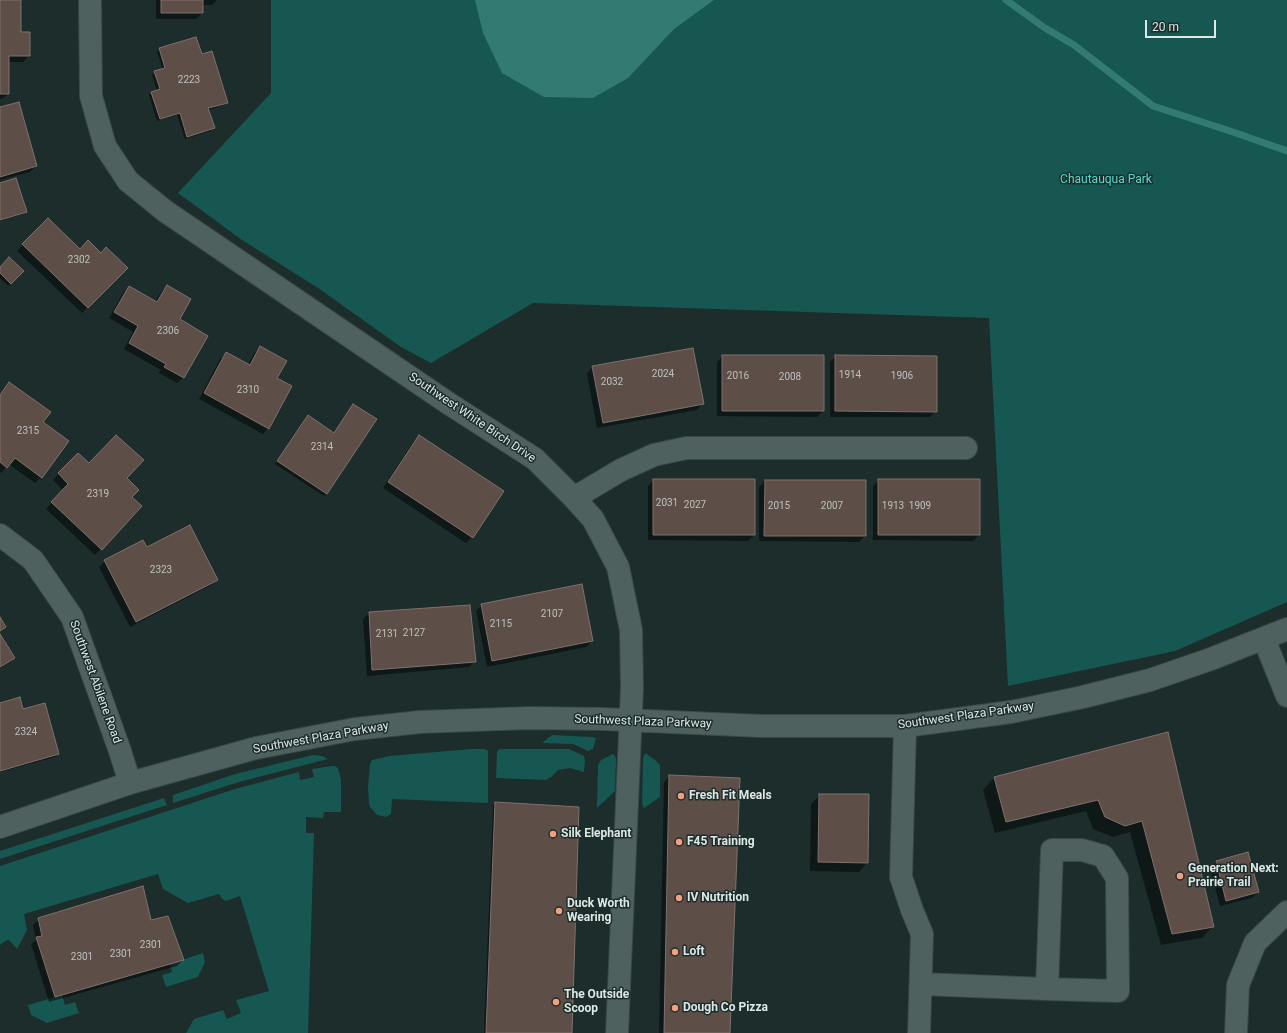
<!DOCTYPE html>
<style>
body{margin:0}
#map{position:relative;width:1287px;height:1033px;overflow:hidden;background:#1c2d2b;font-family:Roboto,sans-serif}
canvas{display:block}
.scale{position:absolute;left:1145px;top:20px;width:71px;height:18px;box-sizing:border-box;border:2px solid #dde7e5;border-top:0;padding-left:5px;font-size:12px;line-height:14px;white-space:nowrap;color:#dde7e5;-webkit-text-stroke:3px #1c2d2b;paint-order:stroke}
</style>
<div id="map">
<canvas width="1287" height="1033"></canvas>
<div class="scale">20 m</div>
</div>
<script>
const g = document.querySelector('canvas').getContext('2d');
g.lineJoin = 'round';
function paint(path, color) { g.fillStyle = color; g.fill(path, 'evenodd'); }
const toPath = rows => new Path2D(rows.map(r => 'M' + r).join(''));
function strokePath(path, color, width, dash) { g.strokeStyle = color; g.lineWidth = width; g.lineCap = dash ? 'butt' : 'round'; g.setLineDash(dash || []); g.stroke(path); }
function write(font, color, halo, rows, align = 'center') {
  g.font = font + ' Roboto,sans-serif'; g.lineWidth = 3; g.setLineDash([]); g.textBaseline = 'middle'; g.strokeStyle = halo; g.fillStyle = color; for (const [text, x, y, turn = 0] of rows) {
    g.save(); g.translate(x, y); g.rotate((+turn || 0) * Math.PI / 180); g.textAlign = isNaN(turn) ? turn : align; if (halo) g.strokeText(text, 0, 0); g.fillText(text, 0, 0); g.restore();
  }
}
const green = toPath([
 [271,0,1287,0,1287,602,1175,651,1008,686,989,318,533,303,431,363,401,347,318,288,242,240,178,193,271,93],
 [552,735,592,737,596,738,593,749,588,751,573,744,542,743],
 [472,749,485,749,488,751,488,803,392,799,391,814,386,817,377,815,370,807,369,804,368,787,370,764,372,760,389,756],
 [500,749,569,749,584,756,585,760,584,772,570,768,558,770,551,777,546,780,496,778,497,751],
 [645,753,655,760,660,765,660,797,644,808,642,804,643,759],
 [613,754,615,756,616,759,615,791,597,808,598,765,601,760],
 [313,755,322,756,328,759,239,782,173,803,173,795,235,774],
 [332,766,335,766,338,768,341,780,341,812,324,812,323,818,306,817,306,833,314,833,308,1033,186,1033,194,1019,223,1010,227,1019,241,1013,236,1000,269,991,240,896,226,901,222,899,219,894,188,903,163,889,158,874,24,914,27,930,17,949,9,940,5,941,0,945,0,866,235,789,299,772,300,780,314,777,312,769],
 [164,798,167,805,0,859,0,851],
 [203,953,205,962,198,977,166,987,162,975,172,972,170,964],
 [62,995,65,1005,75,1002,79,1013,47,1023,31,1015,28,1005]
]);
const water = toPath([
 [475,0,714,0,674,29,628,78,593,98,544,97,502,73,483,33]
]);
const shadow = toPath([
 [0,0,20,0,20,33,29,56,23,62,8,62,8,94,2,99,0,99],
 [156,0,217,0,212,5,202,5,202,13,196,19,156,19],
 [160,49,201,56,227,102,224,105,208,110,213,128,211,131,185,139,177,115,157,121,149,95,152,92,157,91,152,75,155,72,163,70,157,52],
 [0,108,36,166,30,172,0,180],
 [0,184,26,212,23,214,0,221],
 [48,219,79,250,101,254,126,268,82,313,17,251],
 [0,268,22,271,8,286,0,278],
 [167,286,178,320,207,336,183,378,177,383,159,373,161,370,124,349,133,332,109,318,123,293,129,287,155,302,161,292],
 [260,347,276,379,268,428,263,434,199,399,220,359,226,353,248,365,254,353],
 [723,356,823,411,817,417,717,416,717,362],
 [836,356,936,411,930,417,830,417,830,362],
 [593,367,702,404,697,410,597,428,587,373],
 [10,383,42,422,41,477,35,483,9,464,1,473,0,472,0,394],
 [308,416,334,434,375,420,324,496,275,464],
 [419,436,472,537,466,543,383,488,413,442],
 [78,454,89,464,141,506,95,555,46,509,63,490,53,480],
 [654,480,754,535,748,541,648,540,648,486],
 [879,480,979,535,973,541,873,540,873,486],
 [765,481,865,481,865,536,859,542,759,541,759,487],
 [146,548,217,579,211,585,130,627,99,567,105,561],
 [482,605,592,641,586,647,487,667,476,611],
 [369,613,475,661,469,667,367,676,363,619],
 [0,636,13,658,8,663,0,668],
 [0,704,23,710,58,754,55,757,0,772],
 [1168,733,1213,926,1202,938,1161,945,1130,832,1113,837,1093,829,1086,811,995,833,983,790,994,778],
 [670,776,729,1033,659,1033,664,782],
 [820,795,868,795,867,863,859,872,810,871,811,804],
 [495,803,571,1033,484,1033,493,806],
 [1248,854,1258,892,1252,898,1220,906,1210,868,1216,862],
 [39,919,151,921,183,960,177,966,49,1002,31,944,36,940,33,925]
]);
const stream = toPath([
 [1006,0,1045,28,1074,45,1153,106,1233,132,1287,151]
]);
const building = toPath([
 [0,0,21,0,21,32,30,32,30,56,9,56,9,94,0,94,0,0],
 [161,0,203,0,203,13,161,13,161,0],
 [196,37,202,54,212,51,228,103,208,108,215,128,187,137,180,113,160,119,151,92,160,89,154,71,165,68,159,48,196,37],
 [19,102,37,166,0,177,0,107,19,102],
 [16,178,27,212,0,220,0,183,16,178],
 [48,218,80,249,88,240,101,253,106,247,128,268,88,308,22,244,48,218],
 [9,257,24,271,11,284,0,273,0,267,9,257],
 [167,285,191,299,180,319,208,336,184,378,164,367,166,364,129,343,138,326,114,312,129,286,157,302,167,285],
 [260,346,287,361,277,378,292,386,269,429,204,393,226,352,250,365,260,346],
 [693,348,704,404,603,423,592,366,693,348],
 [722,355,824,355,824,411,722,411,722,355],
 [835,355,937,356,937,412,835,411,835,355],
 [9,382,51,412,43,422,69,441,42,478,15,458,7,468,0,462,0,395,9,382],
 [353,404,377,419,327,494,277,461,308,415,334,433,353,404],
 [116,435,144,460,127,478,139,490,132,497,142,506,102,550,51,502,68,484,58,473,78,453,89,463,116,435],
 [419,435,504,491,473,538,388,482,419,435],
 [653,479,755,479,755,535,653,535,653,479],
 [878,479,980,479,980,535,878,535,878,479],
 [765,480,866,480,866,536,764,536,765,480],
 [190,525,218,580,136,622,104,560,143,540,147,547,190,525],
 [582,584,593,641,492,661,481,604,582,584],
 [470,605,476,662,372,670,369,612,470,605],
 [0,617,6,627,0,631,0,617],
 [0,634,15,658,0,667,0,634],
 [20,697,23,709,45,703,59,754,0,771,0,703,20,697],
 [1168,732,1214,927,1172,934,1142,821,1125,826,1105,817,1098,800,1006,822,994,777,1168,732],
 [669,775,740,778,730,1033,664,1033,669,775],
 [819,794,869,794,868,863,818,862,819,794],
 [495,802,579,807,572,1033,486,1033,495,802],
 [1248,852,1259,892,1226,901,1216,861,1248,852],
 [143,886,151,920,168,916,184,960,55,997,36,937,42,936,38,918,143,886]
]);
const minor = toPath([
 [90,0,91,96,105,146,128,181,165,211,448,403,535,459,574,498,593,519,618,567,631,630,632,688,617,1033],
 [574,498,621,470,654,455,686,448,966,448],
 [0,535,33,560,72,617,120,751,130,783],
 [1264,639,1287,696],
 [905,726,901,877,912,910,922,934,919,1033],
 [0,827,130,783,256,748,355,729,420,722,529,718,603,719,761,726,905,726,1011,712,1083,697,1150,680,1211,659,1287,629],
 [921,984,1047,989,1118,991,1117,878,1103,856,1082,850,1052,850,1047,989],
 [1236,1033,1238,985,1255,943,1287,912]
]);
const markers = [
 [681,796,4,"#f2a07f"],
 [553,834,4,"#f2a07f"],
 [679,842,4,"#f2a07f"],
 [1180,876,4,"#f2a07f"],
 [679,898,4,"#f2a07f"],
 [559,911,4,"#f2a07f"],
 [675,952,4,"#f2a07f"],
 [556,1002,4,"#f2a07f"],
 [675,1008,4,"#f2a07f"]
];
const numberNames = [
 ["2223",189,80],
 ["2302",79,260],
 ["2306",168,331],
 ["2024",663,374],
 ["1914",850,375],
 ["2016",738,376],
 ["1906",902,376],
 ["2008",790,377],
 ["2032",612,382],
 ["2310",248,390],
 ["2315",28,431],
 ["2314",322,447],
 ["2319",98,494],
 ["2031",667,503],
 ["2027",695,505],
 ["2015",779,506],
 ["2007",832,506],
 ["1913",893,506],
 ["1909",920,506],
 ["2323",161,570],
 ["2107",552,614],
 ["2115",501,624],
 ["2127",414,633],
 ["2131",387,634],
 ["2324",26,732],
 ["2301",151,945],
 ["2301",121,954],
 ["2301",82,957]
];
const parkNames = [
 ["Chautauqua Park",1106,180]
];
const streetNames = [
 ["Southwest White Birch Drive",472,418,34],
 ["Southwest Abilene Road",95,682,70],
 ["Southwest Plaza Parkway",966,716,-8],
 ["Southwest Plaza Parkway",643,722,2],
 ["Southwest Plaza Parkway",321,738,-10]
];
const poiNames = [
 ["Fresh Fit Meals",689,796],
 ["Silk Elephant",561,834],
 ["F45 Training",687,842],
 ["Generation Next:",1188,869],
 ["Prairie Trail",1188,883],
 ["IV Nutrition",687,898],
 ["Duck Worth",567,904],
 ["Wearing",567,918],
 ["Loft",683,952],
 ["The Outside",564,995],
 ["Scoop",564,1009],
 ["Dough Co Pizza",683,1008]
];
paint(green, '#175751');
paint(water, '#337a73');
paint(shadow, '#0007');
strokePath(stream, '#337a73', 7);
paint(building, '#5d4e48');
strokePath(building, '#80716a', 1);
strokePath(minor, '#3a4745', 24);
strokePath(minor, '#4f615f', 22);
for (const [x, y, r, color] of markers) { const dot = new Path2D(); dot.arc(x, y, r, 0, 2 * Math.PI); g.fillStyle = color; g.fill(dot); strokePath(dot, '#1c2d2b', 1.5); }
write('10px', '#bdc1be', null, numberNames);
write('12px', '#52ddd0', '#1c2d2b', parkNames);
write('12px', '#dde7e5', '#1c2d2b', streetNames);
write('bold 12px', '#dde7e5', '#1c2d2b', poiNames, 'left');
</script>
